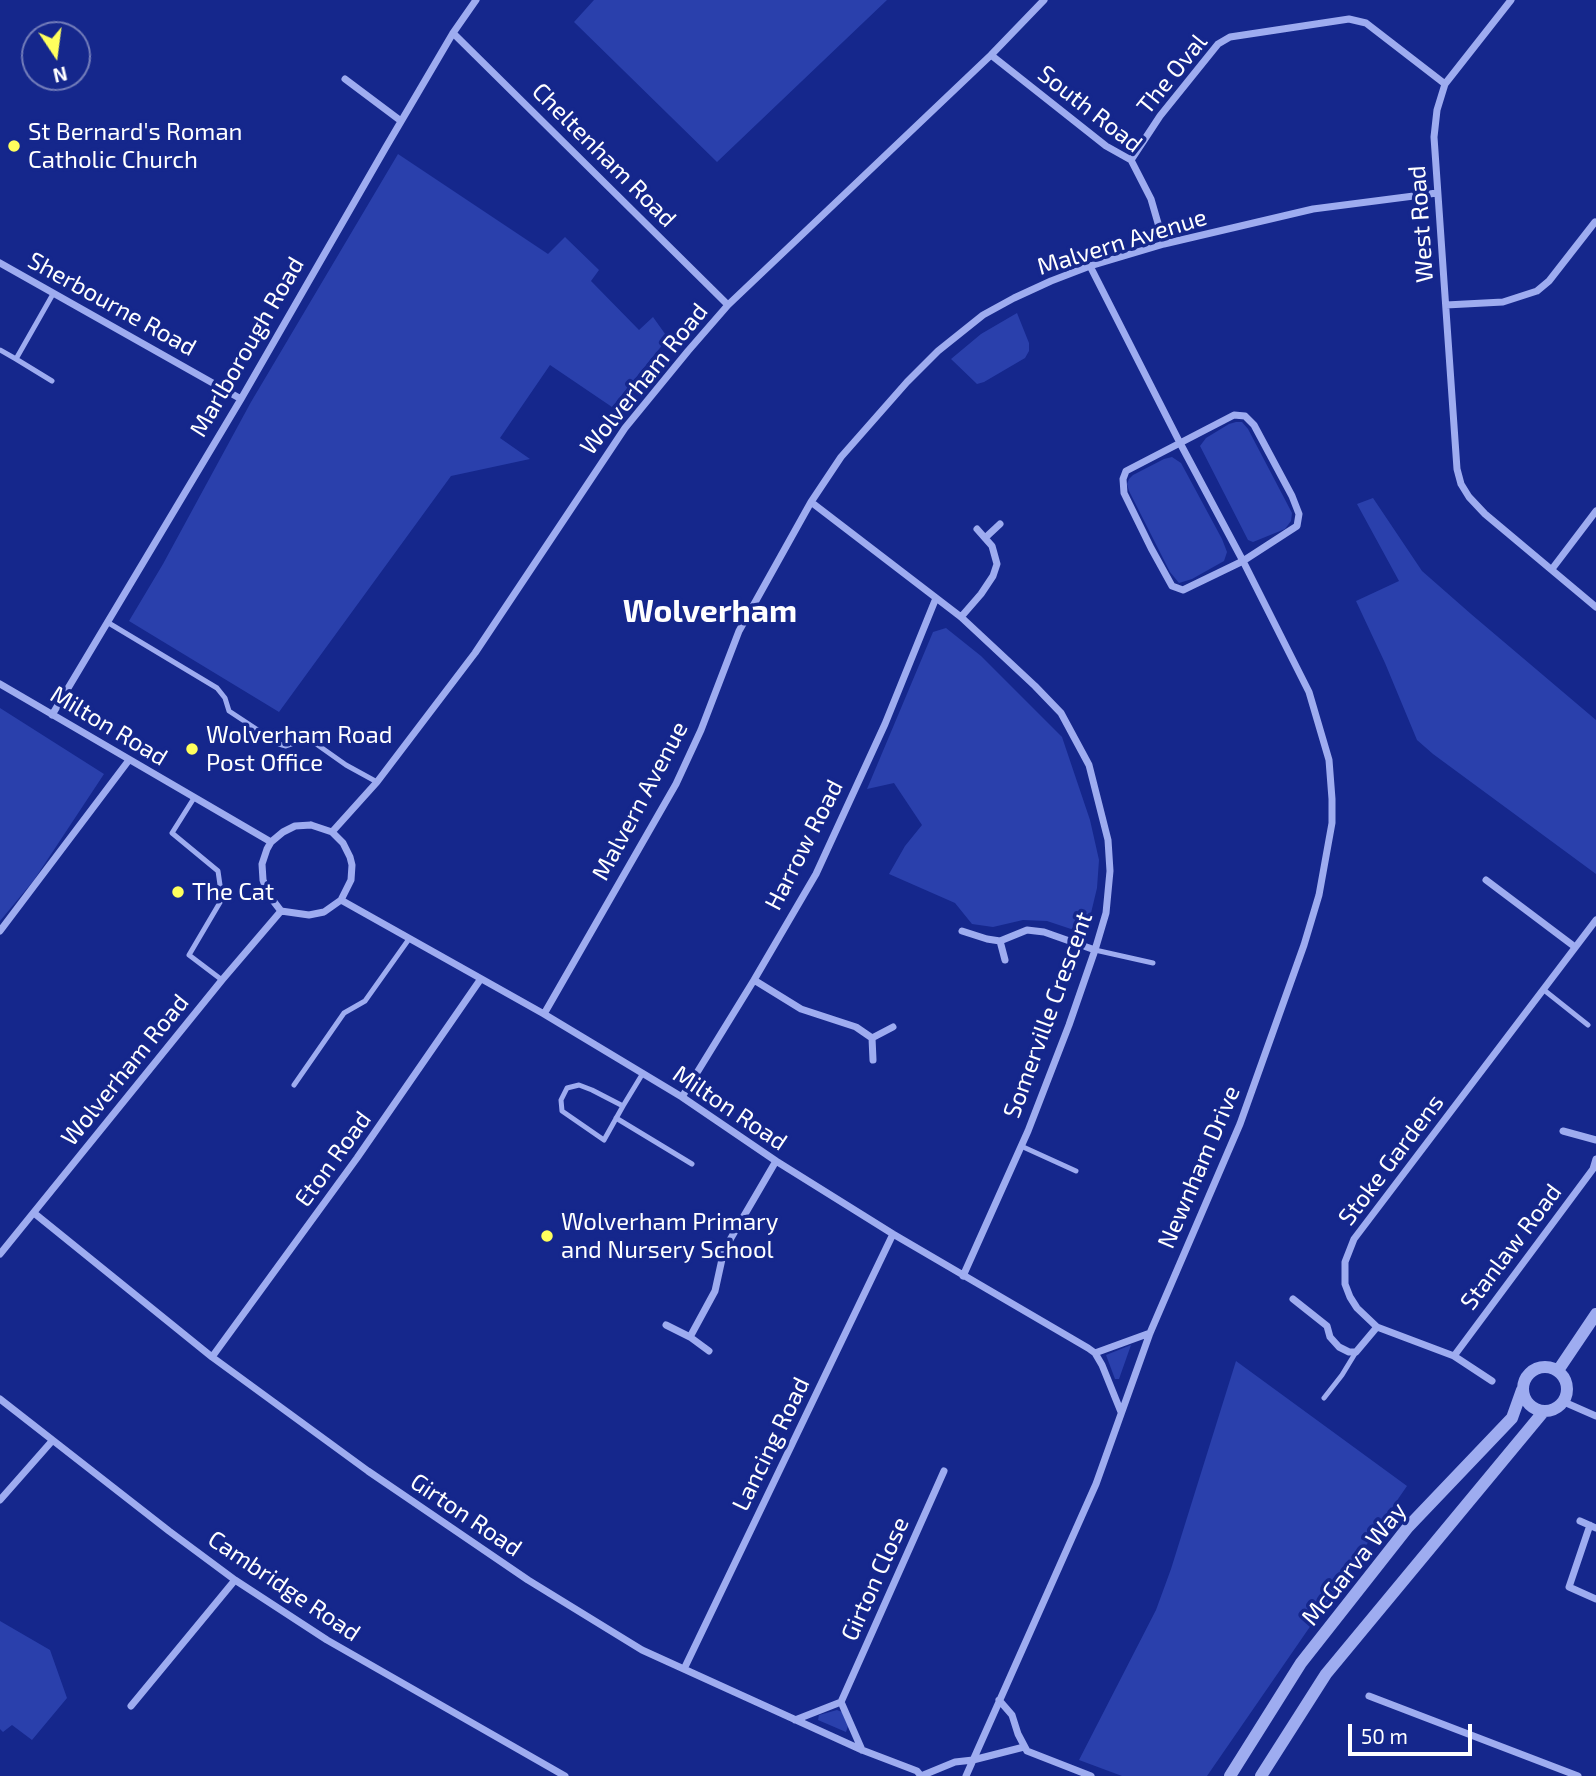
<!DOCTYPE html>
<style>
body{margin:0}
#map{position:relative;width:1596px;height:1776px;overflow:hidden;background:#15278c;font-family:"Exo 2",sans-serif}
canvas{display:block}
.north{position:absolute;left:21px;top:21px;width:70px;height:70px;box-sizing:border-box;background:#15278c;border:2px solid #737dba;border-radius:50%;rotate:167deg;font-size:19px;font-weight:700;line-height:28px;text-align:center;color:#fff}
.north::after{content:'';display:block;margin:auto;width:24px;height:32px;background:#ffff5d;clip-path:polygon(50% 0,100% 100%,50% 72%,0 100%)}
.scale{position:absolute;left:1348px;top:1724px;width:124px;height:32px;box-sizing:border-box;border:4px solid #fff;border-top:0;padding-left:9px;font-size:21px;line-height:24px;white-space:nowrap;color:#fff;-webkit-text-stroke:5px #15278c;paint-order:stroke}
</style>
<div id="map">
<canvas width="1596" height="1776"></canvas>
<div class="north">N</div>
<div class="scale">50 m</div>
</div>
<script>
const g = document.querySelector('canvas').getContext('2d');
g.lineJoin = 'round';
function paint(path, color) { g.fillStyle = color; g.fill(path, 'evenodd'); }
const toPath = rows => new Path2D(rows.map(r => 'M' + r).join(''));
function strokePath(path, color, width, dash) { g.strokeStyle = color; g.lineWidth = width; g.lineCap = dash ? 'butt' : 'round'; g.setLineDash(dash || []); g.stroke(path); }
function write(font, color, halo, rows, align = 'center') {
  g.font = font + ' "Exo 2",sans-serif'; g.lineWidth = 7; g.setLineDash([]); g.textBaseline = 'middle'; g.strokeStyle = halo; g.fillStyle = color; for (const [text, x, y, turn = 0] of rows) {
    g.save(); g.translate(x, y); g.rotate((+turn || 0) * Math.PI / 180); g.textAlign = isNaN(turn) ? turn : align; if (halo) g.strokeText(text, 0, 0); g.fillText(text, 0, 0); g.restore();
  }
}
const green = toPath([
 [594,0,887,0,717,162,574,22],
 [398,154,548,254,565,237,599,270,591,281,639,330,653,317,668,338,612,407,550,365,500,438,530,459,451,476,279,712,129,621,163,564,251,402],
 [1017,313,1029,343,1029,351,1025,358,984,382,977,384,951,359,981,334],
 [1236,422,1242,422,1248,429,1292,513,1291,521,1285,529,1253,542,1248,540,1200,446,1206,438,1229,424],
 [1172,457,1181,463,1222,539,1227,552,1224,561,1192,579,1179,583,1170,572,1129,491,1127,484,1129,479,1133,475,1164,459],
 [1373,498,1422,571,1471,614,1596,720,1596,874,1433,754,1417,740,1385,663,1356,601,1399,581,1357,504],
 [946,628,981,656,1062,737,1090,820,1099,860,1097,888,1086,934,1047,921,1023,920,993,927,972,924,955,903,889,874,905,846,922,825,894,783,867,789,933,632],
 [0,708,104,774,34,880,0,921],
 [1131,1345,1119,1379,1115,1379,1106,1355],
 [1236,1361,1407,1486,1207,1776,1122,1776,1079,1760,1156,1610,1171,1569],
 [0,1621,50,1650,67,1698,32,1740,12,1725,3,1732,0,1729],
 [837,1710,842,1712,848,1726,846,1732,818,1720,819,1715]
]);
const service = toPath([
 [0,350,16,359,53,294],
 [16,359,52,381],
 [107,622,217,688,225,698,229,711,279,744,286,746,303,740,312,741,346,765,377,782],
 [194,798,172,833,218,871,222,899,189,955,222,980],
 [1095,950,1153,963],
 [1544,990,1588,1025],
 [294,1085,344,1013,365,1001,409,939],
 [623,1106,592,1090,579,1085,567,1088,561,1100,562,1111,604,1140,623,1106,643,1073],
 [616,1118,692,1164],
 [1021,1146,1076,1171],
 [1324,1398,1342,1375,1356,1352]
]);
const minor = toPath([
 [1511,0,1445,84,1437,110,1434,137,1457,469,1461,484,1469,497,1485,514,1596,607],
 [453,33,728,305],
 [991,55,1106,146,1131,160,1151,199,1164,244],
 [345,79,401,121],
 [1131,160,1160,116,1218,44,1230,37,1349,19,1366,23,1445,84],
 [0,263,241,399],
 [1446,305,1503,302,1537,291,1549,281,1595,222],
 [1180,443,1243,561,1183,590,1172,586,1151,548,1124,493,1123,479,1126,471,1180,443],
 [811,502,961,617,1035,686,1061,713,1089,765,1108,840,1110,871,1106,913,1095,950,1069,1025,1028,1131,963,1276],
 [985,538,1000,524],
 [1552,569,1596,511],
 [961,617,981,594,993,576,997,564,992,546,977,529],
 [0,684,271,842],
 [52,715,241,399,386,147,453,33,476,0],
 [311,825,332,832,343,843,350,857,352,865,351,880,341,900,324,912,309,915,281,911,268,894,263,880,262,864,267,849,271,842,283,832,295,826,311,825],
 [332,832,377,782,475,653,625,428,688,351,728,305,991,55,1044,0],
 [1486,880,1575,947],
 [341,900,544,1014,682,1097,776,1161,893,1234,1088,1348,1095,1353,1150,1333],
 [0,931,129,760],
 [962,931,987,939,1000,941,1027,930,1044,932,1095,950],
 [1000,941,1005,960],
 [754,980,801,1009,856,1027,872,1038,893,1027],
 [544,1014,676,784,701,730,739,631,811,502,841,457,907,382,938,351,983,315,1014,298,1051,281,1090,266,1164,244,1313,209,1437,193],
 [872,1038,873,1060],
 [682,1097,754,980,816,874,885,724,936,598],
 [1563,1131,1596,1140],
 [34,1213,212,1357,368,1471,528,1580,642,1650,862,1750,917,1771,921,1776,955,1762,973,1760,1024,1747],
 [0,1254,222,980,281,911],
 [1293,1299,1327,1326,1330,1337,1339,1347,1349,1352,1356,1352,1377,1327],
 [666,1325,690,1337],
 [709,1351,690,1337,715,1291,724,1250,776,1161],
 [1095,1353,1102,1365,1121,1412],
 [1454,1356,1593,1169,1596,1159],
 [212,1357,357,1158,480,980],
 [1492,1381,1454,1356,1377,1327,1357,1308,1350,1297,1345,1284,1345,1262,1354,1239,1596,920],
 [0,1399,169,1531,235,1580,327,1640,565,1776],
 [1564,1402,1596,1416],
 [0,1500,52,1441],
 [1580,1521,1596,1528],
 [1590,1525,1569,1587,1596,1599],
 [684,1669,893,1234],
 [1369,1696,1578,1776],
 [999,1700,1012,1715,1018,1734,1027,1751,1091,1776],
 [841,1702,862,1750],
 [131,1706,235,1580],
 [795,1720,841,1702,944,1471],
 [966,1776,1096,1484,1150,1333,1240,1124,1304,945,1319,895,1332,823,1332,799,1329,760,1309,692,1243,561,1297,526,1299,514,1292,496,1254,425,1245,416,1234,415,1180,443,1090,266]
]);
const tertiary = toPath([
 '1523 1389a22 22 0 1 1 44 0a22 22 0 1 1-44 0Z',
 [1559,1369,1596,1314],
 [1230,1776,1301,1663,1408,1527,1512,1418,1522,1390],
 [1261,1776,1326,1674,1544,1411]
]);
const markers = [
 [14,146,7,"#ffff5d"],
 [192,749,7,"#ffff5d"],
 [178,892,7,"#ffff5d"],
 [547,1236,7,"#ffff5d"]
];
const streetNames = [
 ["The Oval",1172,74,-51],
 ["South Road",1090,109,38],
 ["Cheltenham Road",604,155,45],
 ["West Road",1421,224,-94],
 ["Malvern Avenue",1122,242,-17],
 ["Sherbourne Road",112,304,29],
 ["Marlborough Road",247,347,-60],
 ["Wolverham Road",644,379,-51],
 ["Milton Road",109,726,31],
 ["Malvern Avenue",640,801,-62],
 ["Harrow Road",804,845,-63],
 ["Somerville Crescent",1048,1015,-70],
 ["Wolverham Road",125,1070,-51],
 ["Milton Road",730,1108,34],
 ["Eton Road",333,1159,-54],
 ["Stoke Gardens",1391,1160,-53],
 ["Newnham Drive",1199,1167,-67],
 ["Stanlaw Road",1511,1247,-53],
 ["Lancing Road",771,1444,-64],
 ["Girton Road",466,1515,34],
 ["McGarva Way",1354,1564,-51],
 ["Girton Close",875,1579,-66],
 ["Cambridge Road",284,1586,34]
];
const poiNames = [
 ["St Bernard's Roman",28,132],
 ["Catholic Church",28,160],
 ["Wolverham Road",206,735],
 ["Post Office",206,763],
 ["The Cat",192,892],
 ["Wolverham Primary",561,1222],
 ["and Nursery School",561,1250]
];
const districtNames = [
 ["Wolverham",710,611]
];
paint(green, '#2a40ac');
strokePath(service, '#9eacf0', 5);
strokePath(minor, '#9eacf0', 7);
strokePath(tertiary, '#9eacf0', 12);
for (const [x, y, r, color] of markers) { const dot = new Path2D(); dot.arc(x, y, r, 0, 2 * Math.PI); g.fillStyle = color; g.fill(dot); strokePath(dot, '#15278c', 2.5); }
write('24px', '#fff', '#15278c', streetNames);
write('24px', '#fff', '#15278c', poiNames, 'left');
write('bold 32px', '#fff', '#15278c', districtNames);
</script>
